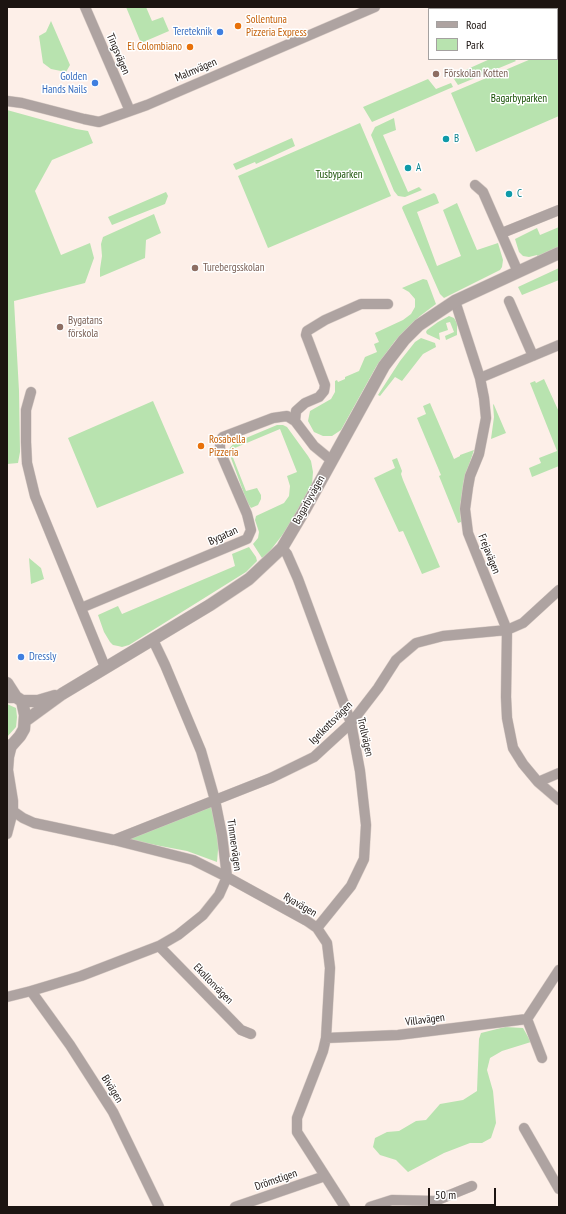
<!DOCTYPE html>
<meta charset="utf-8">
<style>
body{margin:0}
#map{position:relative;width:566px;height:1214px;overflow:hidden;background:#fdefe8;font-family:"PT Sans Narrow",sans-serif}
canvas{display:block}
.frame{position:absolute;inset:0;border:8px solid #1c1411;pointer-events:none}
.legend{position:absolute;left:428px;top:8px;width:130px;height:52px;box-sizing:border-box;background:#fff;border:1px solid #a4a1a0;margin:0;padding:5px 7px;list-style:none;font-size:12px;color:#1c1411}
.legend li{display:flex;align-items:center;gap:8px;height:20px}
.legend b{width:20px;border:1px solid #a4a1a0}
.scale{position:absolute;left:428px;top:1188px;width:68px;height:18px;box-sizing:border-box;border:2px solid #1c1411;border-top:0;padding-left:5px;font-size:12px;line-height:14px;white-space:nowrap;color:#1c1411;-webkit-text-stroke:3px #fff;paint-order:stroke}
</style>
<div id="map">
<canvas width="566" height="1214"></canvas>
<div class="frame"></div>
<ul class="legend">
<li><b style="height:5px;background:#aea3a1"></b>Road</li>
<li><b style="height:11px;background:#b8e3af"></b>Park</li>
</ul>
<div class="scale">50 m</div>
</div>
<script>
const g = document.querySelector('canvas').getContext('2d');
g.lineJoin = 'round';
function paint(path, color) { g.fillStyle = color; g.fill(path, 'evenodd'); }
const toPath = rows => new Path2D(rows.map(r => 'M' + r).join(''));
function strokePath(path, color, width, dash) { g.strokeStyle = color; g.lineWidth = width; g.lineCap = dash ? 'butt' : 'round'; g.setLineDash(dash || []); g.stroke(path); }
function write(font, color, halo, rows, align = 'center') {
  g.font = font + ' "PT Sans Narrow",sans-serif'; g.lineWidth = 3; g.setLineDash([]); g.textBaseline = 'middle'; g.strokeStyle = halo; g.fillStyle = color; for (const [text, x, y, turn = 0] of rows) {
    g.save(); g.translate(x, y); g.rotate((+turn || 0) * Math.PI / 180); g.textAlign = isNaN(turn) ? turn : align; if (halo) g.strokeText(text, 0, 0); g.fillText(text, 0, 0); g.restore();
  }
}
const green = toPath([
 [126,7,146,7,152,21,163,17,169,31,141,43],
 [51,21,70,65,66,72,51,69,43,63,39,36,46,32],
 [559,47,559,116,476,152,451,93,531,59,557,59,557,48],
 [490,59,514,59,516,61,458,85,452,76],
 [428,79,436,89,451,83,453,87,372,122,363,107],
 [7,110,76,129,88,131,93,143,52,160,35,191,61,255,90,243,94,258,85,283,14,301,19,391,20,452,18,463,7,464],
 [394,118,396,130,383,135,408,192,419,187,422,190,405,197,398,196,394,191,371,135,375,127],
 [360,123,391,196,268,248,238,176],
 [292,138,295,146,256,164,255,162,236,170,233,164],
 [166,192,168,196,165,204,112,225,108,217],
 [434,193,436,195,439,203,417,212,437,266,461,256,443,210,457,203,477,250,498,243,503,260,502,267,500,270,444,298,440,294,402,208,403,206],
 [154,214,161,233,146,240,145,258,100,277,100,269,102,256,101,244,103,237],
 [559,227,559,247,538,257,537,255,529,257,523,256,519,252,515,239,537,228,540,235],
 [559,268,559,280,522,295,518,287],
 [423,279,427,280,436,304,420,316,395,341,376,367,341,430,332,436,323,436,314,432,308,421,310,411,331,399,335,392,335,381,337,380,338,382,345,379,345,377,359,371,365,357,377,352,374,344,379,342,375,333,403,320,411,314,415,307,415,299,409,292,402,288],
 [449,316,454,318,457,323,457,335,446,340,445,336,454,332,450,322,446,323,448,330,439,333,440,340,427,334,426,332,427,330,438,322],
 [421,338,435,343,436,347,423,354,402,381,395,377,380,396,378,395,400,361,415,342],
 [544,379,559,412,559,466,532,477,529,468,541,463,539,458,557,451,530,383,535,381,536,383],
 [153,401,184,473,97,508,68,438],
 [430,403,454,459,460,456,460,455,474,450,464,480,460,507,461,522,458,523,439,476,441,475,417,418,426,414,423,406],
 [493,404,494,405,506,433,491,439,494,417],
 [277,425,283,425,287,427,308,456,311,461,313,472,312,484,302,504,287,529,266,556,262,558,253,544,258,538,259,532,255,520,256,516,284,503,289,496,290,486,287,476,297,472,280,429,230,450,246,491,257,488,261,495,261,499,258,505,251,508,247,502,228,450,234,443],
 [397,458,402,471,401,474,403,480,440,567,422,574,403,531,399,532,374,478,395,468,392,460],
 [249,547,256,557,257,561,246,572,129,645,122,647,118,646,113,645,110,642,104,632,98,615,118,606,122,614,235,566,232,554],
 [29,558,41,568,44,579,31,584],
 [7,704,16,708,17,717,16,727,7,737],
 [213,806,218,833,218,850,217,862,187,851,134,841,129,838],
 [505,1027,523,1028,531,1042,502,1051,490,1058,487,1070,493,1091,496,1123,491,1138,482,1143,470,1143,444,1153,408,1172,396,1160,380,1155,373,1147,375,1138,387,1132,399,1131,416,1121,426,1120,440,1104,463,1100,477,1091,479,1039,481,1033]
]);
const minor = toPath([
 [85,7,130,111],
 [7,101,22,103,84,119,99,122,147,105,375,7],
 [475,185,483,192,518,272],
 [502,233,559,210],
 [455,301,480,378,484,398,486,418,479,454,470,476,468,487,465,509,468,533,507,630,506,697,507,718,513,748,523,764,538,782,559,800],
 [509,301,533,356],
 [480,378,559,345],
 [31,392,26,410,26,442,27,463,35,496,105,667],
 [331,460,314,446,295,421,296,411,305,403,319,397,324,391,325,385,308,340,306,335,307,331,325,320,361,304,388,304],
 [282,548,287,554,298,579,351,723,360,771,366,825,364,859,351,886,317,928],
 [81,608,247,539,251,530,247,514,222,456,220,448,220,440,223,437,273,418,287,416,295,421],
 [538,782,559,773],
 [7,801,13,811,23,818,34,823,114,840,193,860,227,877,307,921,317,928,327,943,330,968,326,1038,323,1051,297,1118,297,1132,345,1207],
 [7,834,13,811,13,801,8,770,9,757,12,745],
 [114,840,271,778,314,757,351,723,378,688,396,660,416,643,443,636,507,630,523,623,559,590],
 [159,946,241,1030,251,1034],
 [31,991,70,1045,113,1112,159,1207],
 [7,997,31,991,81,976,159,946,178,935,203,915,219,895,227,877,222,835,215,800,201,751,165,665,153,640],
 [527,1019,542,1058],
 [326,1038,398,1035,527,1019,559,970],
 [524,1128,559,1189],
 [235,1207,325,1176],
 [370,1207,392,1200,435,1201,472,1186]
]);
const tertiary = toPath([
 [7,683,16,697],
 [7,697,16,697,22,701,25,715,24,729,20,736,12,745,7,746],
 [22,701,38,701,55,696],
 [25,721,62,694,210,605,249,579,282,548,304,511,384,366,404,340,419,325,455,301,559,253]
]);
const markers = [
 [238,26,4,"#e8710a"],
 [220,32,4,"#3f7fe0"],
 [190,47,4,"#e8710a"],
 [436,74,4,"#8d6e63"],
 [95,83,4,"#3f7fe0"],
 [446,139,4,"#0f9aa8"],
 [408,168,4,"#0f9aa8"],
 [509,194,4,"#0f9aa8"],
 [195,268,4,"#8d6e63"],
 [60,327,4,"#8d6e63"],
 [201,446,4,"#e8710a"],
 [21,657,4,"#3f7fe0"]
];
const foodNames = [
 ["Sollentuna",246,20],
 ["Pizzeria Express",246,33],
 ["El Colombiano",182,47,"right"],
 ["Rosabella",209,440],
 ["Pizzeria",209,453]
];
const shopNames = [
 ["Tereteknik",212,32],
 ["Golden",87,77],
 ["Hands Nails",87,90],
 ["Dressly",29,657,"left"]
];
const streetNames = [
 ["Tingsvägen",118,54,67],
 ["Malmvägen",196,70,-23],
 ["Bagarbyvägen",309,500,-61],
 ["Bygatan",223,536,-24],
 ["Frejavägen",489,554,68],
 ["Igelkottsvägen",331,723,-45],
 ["Trollvägen",365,737,77],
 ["Timmervägen",234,845,82],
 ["Ryavägen",300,905,30],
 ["Ekollonvägen",213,984,46],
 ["Villavägen",425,1020,-7],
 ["Bivägen",112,1089,58],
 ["Drömstigen",276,1180,-19]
];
const educationNames = [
 ["Förskolan Kotten",444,74],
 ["Turebergsskolan",203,268],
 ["Bygatans",68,321],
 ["förskola",68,334]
];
const parkNames = [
 ["Bagarbyparken",519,99],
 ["Tusbyparken",339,175]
];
const cultureNames = [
 ["B",454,139],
 ["A",416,168],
 ["C",517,194]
];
paint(green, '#b8e3af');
strokePath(minor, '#d9ccc6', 11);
strokePath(tertiary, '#d9ccc6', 13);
strokePath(minor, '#aea3a1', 10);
strokePath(tertiary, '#aea3a1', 12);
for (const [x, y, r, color] of markers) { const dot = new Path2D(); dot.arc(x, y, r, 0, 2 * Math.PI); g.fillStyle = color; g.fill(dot); strokePath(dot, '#fff', 1.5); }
write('11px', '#c56008', '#fff', foodNames, 'left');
write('11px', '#366cbe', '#fff', shopNames, 'right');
write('11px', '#1c1411', '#fff', streetNames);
write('11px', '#785e54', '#fff', educationNames, 'left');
write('11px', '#144e00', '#fff', parkNames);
write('11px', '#0d838f', '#fff', cultureNames, 'left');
</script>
